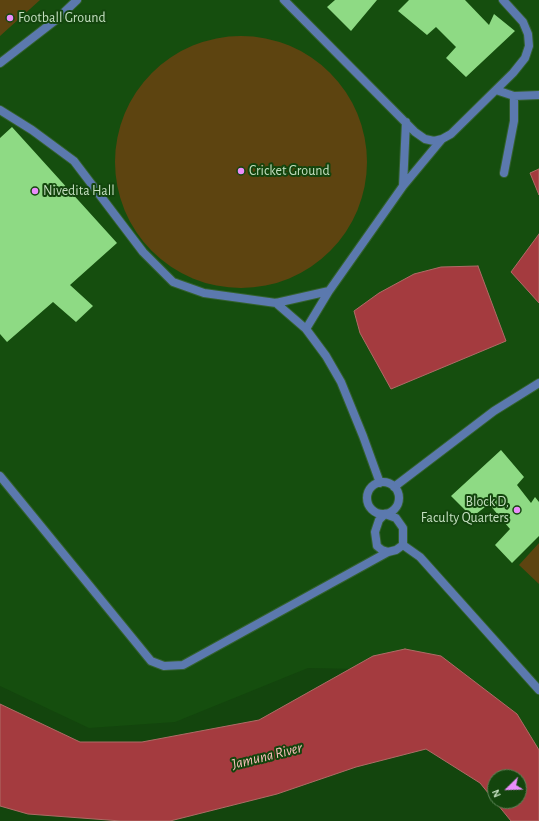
<!DOCTYPE html>
<style>
body{margin:0}
#map{position:relative;width:539px;height:821px;overflow:hidden;background:#13450d;font-family:"Alegreya Sans",sans-serif}
canvas{display:block}
.north{position:absolute;left:487px;top:769px;width:40px;height:40px;box-sizing:border-box;background:#13450d;border:1px solid #5a8355;border-radius:50%;rotate:247deg;font-size:11px;font-weight:700;line-height:16px;text-align:center;color:#c4dfc0}
.north::after{content:'';display:block;margin:auto;width:14px;height:18px;background:#eb8dfb;clip-path:polygon(50% 0,100% 100%,50% 72%,0 100%)}
</style>
<div id="map">
<canvas width="539" height="821"></canvas>
<div class="north">N</div>
</div>
<script>
const g = document.querySelector('canvas').getContext('2d');
g.lineJoin = 'round';
function paint(path, color) { g.fillStyle = color; g.fill(path, 'evenodd'); }
const toPath = rows => new Path2D(rows.map(r => 'M' + r).join(''));
function strokePath(path, color, width, dash) { g.strokeStyle = color; g.lineWidth = width; g.lineCap = dash ? 'butt' : 'round'; g.setLineDash(dash || []); g.stroke(path); }
function write(font, color, halo, rows, align = 'center') {
  g.font = font + ' "Alegreya Sans",sans-serif'; g.lineWidth = 4; g.setLineDash([]); g.textBaseline = 'middle'; g.strokeStyle = halo; g.fillStyle = color; for (const [text, x, y, turn = 0] of rows) {
    g.save(); g.translate(x, y); g.rotate((+turn || 0) * Math.PI / 180); g.textAlign = isNaN(turn) ? turn : align; if (halo) g.strokeText(text, 0, 0); g.fillText(text, 0, 0); g.restore();
  }
}
const built = toPath([
 [0,0,539,0,539,751,462,671,308,668,175,722,89,728,0,686]
]);
const green = toPath([
 [0,0,40,0,0,36],
 '115 162a126 126 0 1 1 252 0a126 126 0 1 1-252 0Z',
 [539,543,539,584,519,565]
]);
const water = toPath([
 [539,169,539,195,530,173,539,169],
 [539,234,539,303,511,272,539,234],
 [478,266,506,341,391,389,360,333,354,311,379,293,414,274,441,267,478,266],
 [405,649,441,656,517,714,539,750,539,821,511,821,480,783,426,749,356,767,277,794,170,821,121,821,28,814,0,806,0,704,80,742,142,742,259,720,373,656,405,649],
 [495,777,519,777,519,801,495,801,495,777]
]);
const building = toPath([
 [335,0,377,0,351,31,327,7],
 [409,0,465,0,489,25,494,14,515,31,466,77,446,58,456,47,436,27,427,35,398,11],
 [12,127,117,243,70,285,93,306,76,322,53,302,7,342,0,334,0,138],
 [501,450,524,477,517,485,531,503,535,497,539,502,539,536,512,563,495,545,510,529,489,504,472,517,451,496]
]);
const minor = toPath([
 [284,0,415,132,425,139,434,141,442,139,451,134,513,73,525,58,529,46,528,34,523,22,503,0],
 [0,63,57,19,77,0],
 [496,90,514,96,539,95],
 [0,110,32,130,74,161,143,252,173,282,204,293,276,303,329,291,403,186,406,122],
 [504,173,514,121,514,96],
 [403,186,442,139],
 [276,303,306,329,329,291],
 [306,329,326,356,341,382,363,436,380,483],
 [0,476,151,661,164,666,183,665,388,552],
 '367 498a16 16 0 1 1 32 0a16 16 0 1 1-32 0Z',
 [394,487,494,411,539,383],
 [385,514,396,518,403,528,403,545,396,550,388,552,382,550,377,546,375,532,379,520,385,514],
 [403,545,420,557,539,690]
]);
const markers = [
 [10,18,4,"#eb8dfb"],
 [241,171,4,"#eb8dfb"],
 [35,191,4,"#eb8dfb"],
 [517,510,4,"#eb8dfb"]
];
const poiNames = [
 ["Football Ground",18,18],
 ["Cricket Ground",249,171],
 ["Nivedita Hall",43,191],
 ["Block D,",509,502,"right"],
 ["Faculty Quarters",509,518,"right"]
];
const waterNames = [
 ["Jamuna River",267,756,-14]
];
paint(built, '#154e0e');
paint(green, '#5d4410');
paint(water, '#a43b3f');
strokePath(water, '#ae6c66', 1);
paint(building, '#8eda84');
strokePath(minor, '#33612d', 10);
strokePath(minor, '#5b79ae', 8);
for (const [x, y, r, color] of markers) { const dot = new Path2D(); dot.arc(x, y, r, 0, 2 * Math.PI); g.fillStyle = color; g.fill(dot); strokePath(dot, '#13450d', 1.5); }
write('14px', '#c4dfc0', '#13450d', poiNames, 'left');
write('italic 15px', '#f8bebb', '#13450d', waterNames);
</script>
